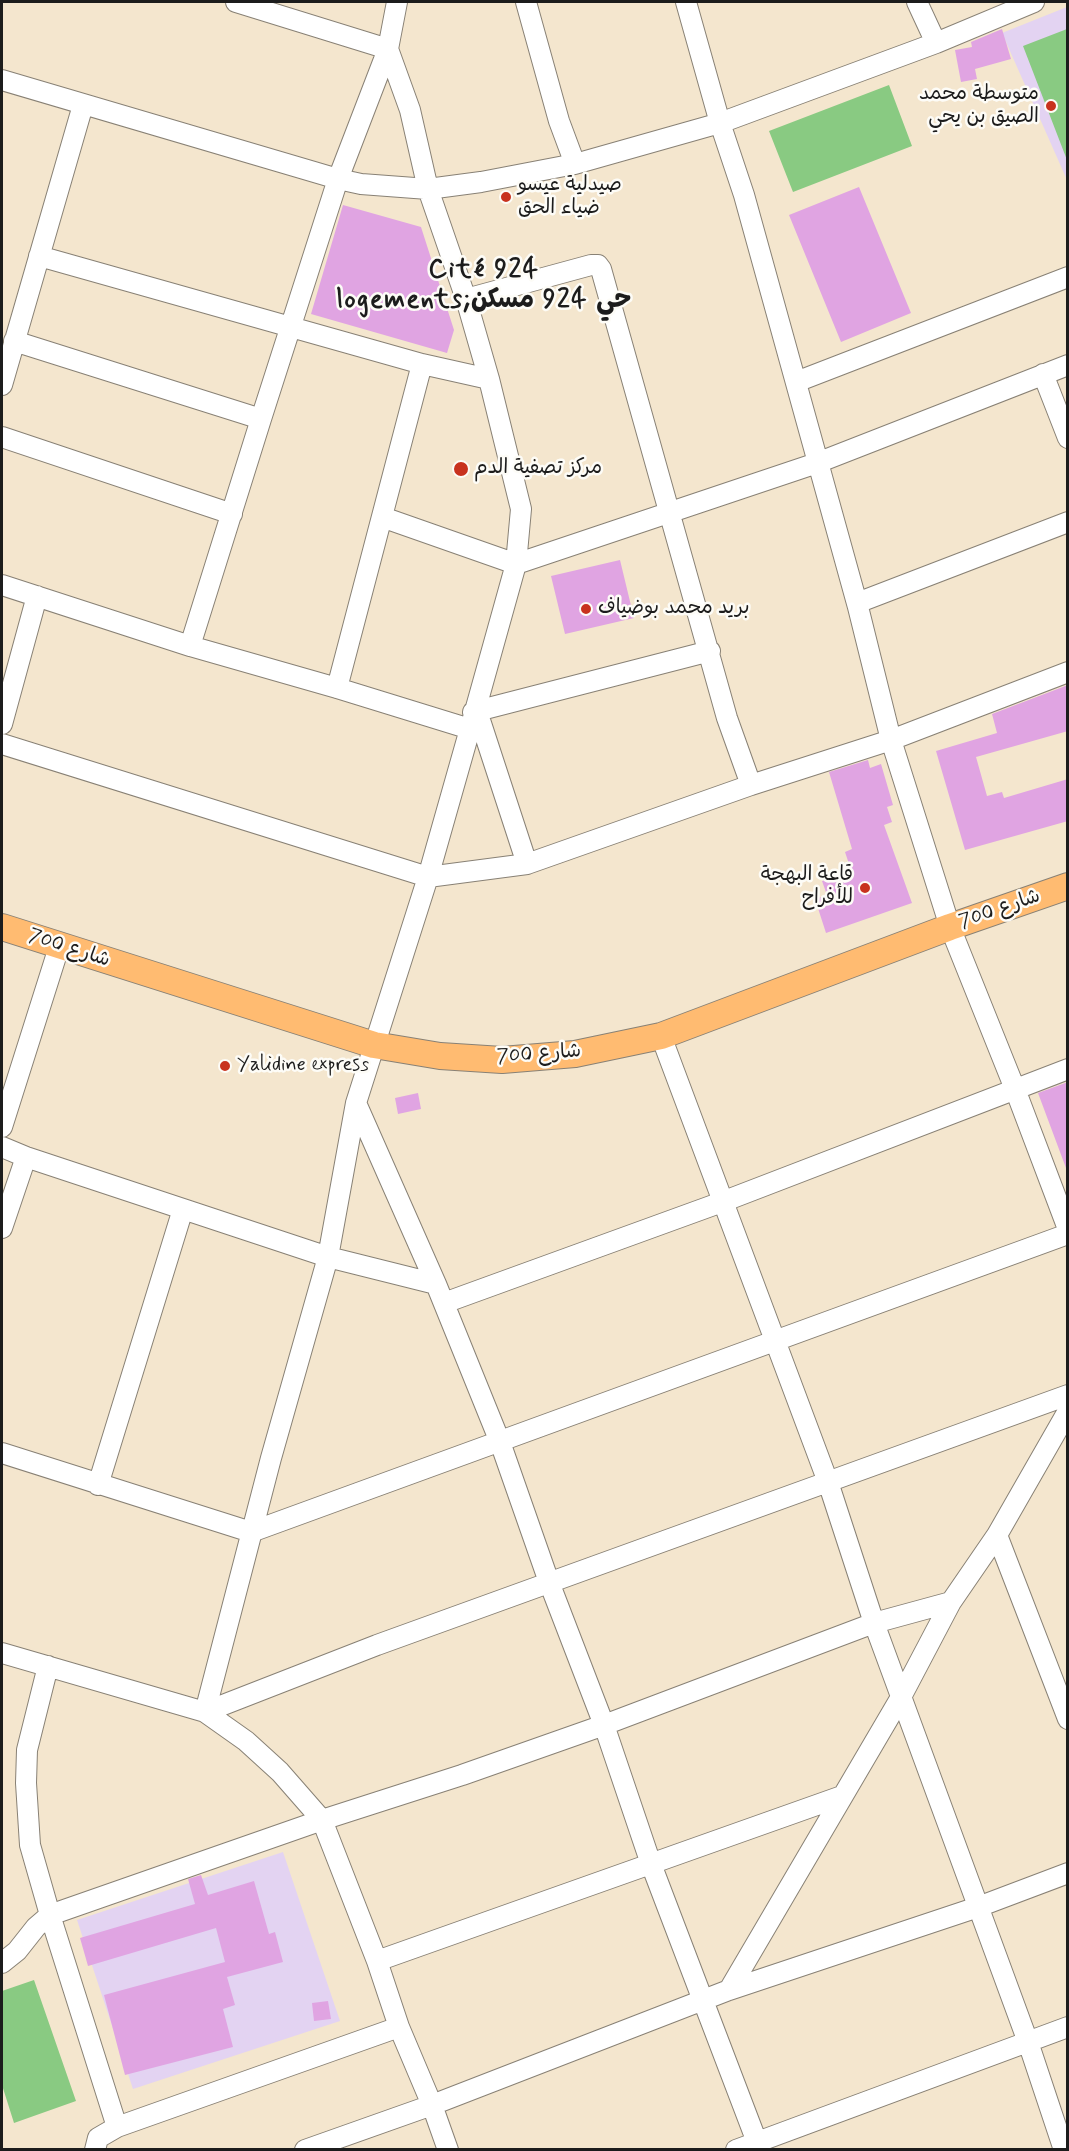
<!DOCTYPE html>
<meta charset="utf-8">
<style>
body{margin:0}
#map{position:relative;width:1069px;height:2151px;overflow:hidden;background:#f4e6ce;font-family:Mynerve,sans-serif}
canvas{display:block}
.frame{position:absolute;inset:0;border:3px solid #1c1c1c;pointer-events:none}
</style>
<div id="map">
<canvas width="1069" height="2151"></canvas>
<div class="frame"></div>
</div>
<script>
const g = document.querySelector('canvas').getContext('2d');
g.lineJoin = 'round';
function paint(path, color) { g.fillStyle = color; g.fill(path, 'evenodd'); }
const toPath = rows => new Path2D(rows.map(r => 'M' + r).join(''));
function strokePath(path, color, width, dash) { g.strokeStyle = color; g.lineWidth = width; g.lineCap = dash ? 'butt' : 'round'; g.setLineDash(dash || []); g.stroke(path); }
function write(font, color, halo, rows, align = 'center') {
  g.font = font + ' Mynerve,"Playpen Sans Arabic",sans-serif'; g.lineWidth = 5; g.setLineDash([]); g.textBaseline = 'middle'; g.strokeStyle = halo; g.fillStyle = color; for (const [text, x, y, turn = 0] of rows) {
    g.save(); g.translate(x, y); g.rotate((+turn || 0) * Math.PI / 180); g.textAlign = isNaN(turn) ? turn : align; if (halo) g.strokeText(text, 0, 0); g.fillText(text, 0, 0); g.restore();
  }
}
const built = toPath([
 [1067,7,1067,180,1002,33],
 [283,1852,340,2021,133,2089,77,1920]
]);
const green = toPath([
 [1067,29,1067,160,1023,46],
 [889,85,912,146,793,192,769,131],
 [34,1980,76,2101,14,2123,2,2085,2,1991]
]);
const building = toPath([
 [1002,29,1011,59,975,69,977,79,961,82,955,50,972,47,971,42],
 [859,187,911,313,841,342,789,215],
 [343,205,421,227,454,330,447,353,311,314],
 [620,560,634,618,565,634,551,576],
 [1068,685,1068,731,976,757,987,796,1002,792,1004,798,1068,779,1068,821,965,850,936,751,997,733,992,714],
 [868,760,870,768,881,764,893,805,887,807,892,822,884,825,912,903,826,933,815,899,827,895,822,881,851,870,845,852,852,849,829,772],
 [1068,1082,1068,1168,1066,1168,1038,1093],
 [418,1093,421,1109,398,1114,395,1098],
 [201,1875,208,1895,254,1881,269,1934,275,1932,283,1962,227,1977,235,2005,223,2009,233,2047,125,2075,104,1995,225,1962,216,1928,88,1966,80,1938,195,1904,188,1879],
 [328,2001,331,2019,314,2021,312,2003]
]);
const minor = toPath([
 [236,2,388,49,410,110,428,189,466,299,489,379,521,509,516,564,470,729,337,688,190,646,261,419,338,179,388,49,397,2],
 [526,2,559,121,575,164],
 [686,2,720,123,744,195,858,607,891,740,1068,672],
 [917,2,936,43],
 [2,80,338,179,361,184,428,189,481,182,575,164,720,123,936,43,1034,2],
 [39,256,422,364],
 [466,299,591,265,598,265,601,269,727,718,751,785,891,740,950,927,1015,1089,1068,1229],
 [14,341,261,419],
 [1043,374,1068,438],
 [796,382,1068,277],
 [2,385,83,105],
 [2,437,232,514],
 [382,517,516,564,817,463,1068,365],
 [2,585,190,646],
 [857,603,1068,522],
 [337,688,422,364,489,379],
 [477,711,527,864],
 [473,712,710,651],
 [2,724,37,596],
 [2,744,428,877,527,864,751,785],
 [661,1036,828,1482,874,1623,1028,2042,1064,2150],
 [356,1103,436,1284],
 [2,1127,59,947],
 [2,1147,26,1157,328,1257,436,1284,500,1442,549,1582,604,1725,651,1864,760,2150],
 [2,1228,26,1157],
 [444,1303,722,1202,1068,1069],
 [2,1453,251,1532,1068,1234],
 [98,1485,183,1209],
 [997,1535,1068,1719],
 [2,1653,205,1712,246,1741,280,1772,322,1820,50,1915,36,1927,17,1951,2,1963],
 [48,1666,27,1750,26,1783,30,1845,50,1915,117,2127],
 [205,1712,271,1458,328,1257,356,1103,428,877,470,729],
 [205,1712,377,1645,1068,1395],
 [377,1961,842,1796],
 [729,1990,901,1697,951,1602],
 [95,2150,98,2138,117,2127,399,2027],
 [305,2150,432,2105,729,1990,978,1907,1068,1873],
 [448,2150,432,2105,399,2027,377,1961,322,1820,462,1775,604,1725,874,1623,951,1602,997,1535,1068,1411],
 [736,2150,1068,2027]
]);
const major = toPath([
 [2,927,374,1045,440,1056,502,1060,575,1054,661,1036,950,927,1068,886]
]);
const markers = [
 [1051,106,6,"#c8321e"],
 [506,197,6,"#c8321e"],
 [461,469,8,"#c8321e"],
 [586,609,6,"#c8321e"],
 [865,888,6,"#c8321e"],
 [225,1066,6,"#c8321e"]
];
const poiNames = [
 ["متوسطة محمد",1039,95,"right"],
 ["الصيق بن يحي",1039,118,"right"],
 ["صيدلية عيسو",518,186],
 ["ضياء الحق",518,209],
 ["مركز تصفية الدم",474,469],
 ["بريد محمد بوضياف",598,609],
 ["قاعة البهجة",853,876,"right"],
 ["للأفراح",853,899,"right"],
 ["Yalidine express",237,1066]
];
const streetNames = [
 ["شارع 700",1000,910,-19],
 ["شارع 700",69,949,18],
 ["شارع 700",539,1055,-4]
];
const districtNames = [
 ["Cité 924",484,272],
 ["logements;حي 924 مسكن",484,302]
];
paint(built, '#e3d3f2');
paint(green, '#89ca82');
paint(building, '#e0a4e2');
strokePath(minor, '#888175', 22);
strokePath(major, '#888175', 28);
strokePath(minor, '#fff', 20);
strokePath(major, '#ffbb71', 26);
for (const [x, y, r, color] of markers) { const dot = new Path2D(); dot.arc(x, y, r, 0, 2 * Math.PI); g.fillStyle = color; g.fill(dot); strokePath(dot, '#fdfcf7', 2); }
write('20px', '#1c1c1c', '#fdfcf7', poiNames, 'left');
write('20px', '#1c1c1c', '#fdfcf7', streetNames);
g.letterSpacing = '1.5px';
write('bold 26px', '#1c1c1c', '#fdfcf7', districtNames);
g.letterSpacing = '0px';
</script>
